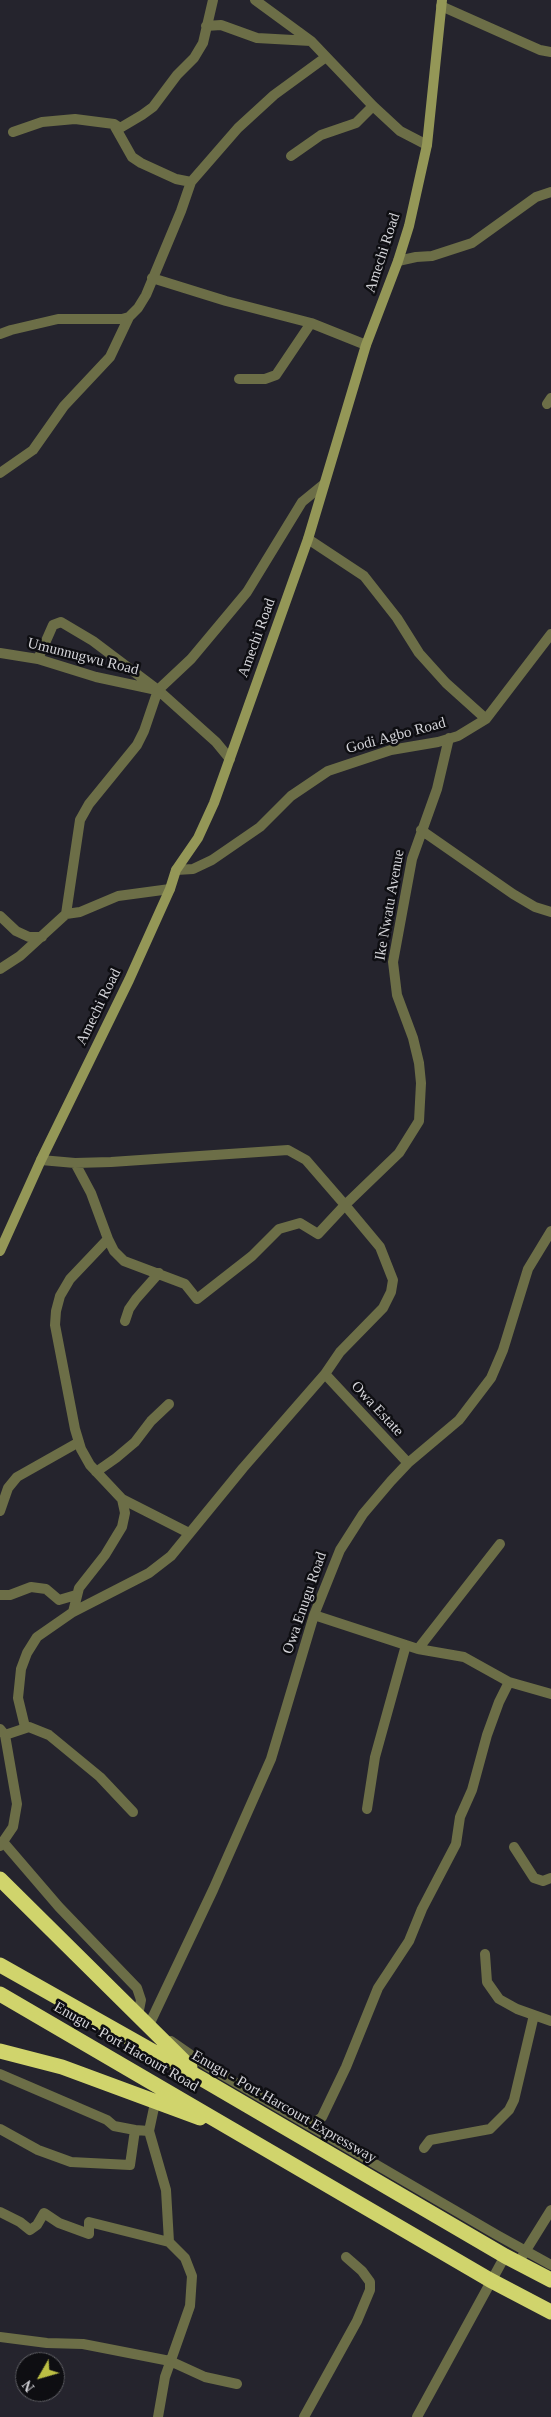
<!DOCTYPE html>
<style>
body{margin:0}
#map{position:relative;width:551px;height:2417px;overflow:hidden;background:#25242d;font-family:Georgia,serif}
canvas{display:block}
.north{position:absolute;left:15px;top:2352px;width:50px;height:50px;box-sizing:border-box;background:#0e0e12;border:1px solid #5d5d62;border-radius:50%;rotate:232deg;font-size:14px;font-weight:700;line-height:20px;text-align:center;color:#d4d4d9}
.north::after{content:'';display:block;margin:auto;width:18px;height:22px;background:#bcbf44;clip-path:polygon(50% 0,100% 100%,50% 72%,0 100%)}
</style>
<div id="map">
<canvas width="551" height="2417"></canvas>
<div class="north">N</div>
</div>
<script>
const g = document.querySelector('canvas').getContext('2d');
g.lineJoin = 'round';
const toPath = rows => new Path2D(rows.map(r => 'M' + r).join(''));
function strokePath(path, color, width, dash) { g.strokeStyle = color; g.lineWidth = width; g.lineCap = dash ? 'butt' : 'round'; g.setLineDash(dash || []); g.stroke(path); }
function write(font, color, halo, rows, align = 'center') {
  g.font = font + ' Georgia,serif'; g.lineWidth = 5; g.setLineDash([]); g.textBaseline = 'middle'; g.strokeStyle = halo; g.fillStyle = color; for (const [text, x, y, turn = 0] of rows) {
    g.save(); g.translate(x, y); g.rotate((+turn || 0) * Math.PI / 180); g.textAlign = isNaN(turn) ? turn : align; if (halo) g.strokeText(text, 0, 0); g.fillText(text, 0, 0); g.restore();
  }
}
const street = toPath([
 [255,0,311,41,373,106,400,131,427,145],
 [441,6,540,50,551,52],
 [206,26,221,25,257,38,311,41],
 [114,125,132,157,141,163,176,179,191,182],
 [13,132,42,122,75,119,114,124,120,128,142,115,153,107,177,75,194,58,203,43,213,0],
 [291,156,321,135,356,123,373,106],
 [398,261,416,257,432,256,472,243,536,197,551,192],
 [152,278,226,301,311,323,366,345],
 [0,334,11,330,58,319,122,319,129,317],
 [239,379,265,379,276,375,311,323],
 [547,404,551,398],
 [0,473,33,450,64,406,110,357,129,317,138,308,146,295,181,211,191,182,238,128,274,95,326,57],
 [308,539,364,576,397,618,419,653,446,683,486,719],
 [0,653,38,659,96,677,152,689],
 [38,659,53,625,61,622,93,641,158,690,216,742,230,759],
 [421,830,513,894,535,907,551,912],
 [176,870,193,869,212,860,260,827,291,796,328,771,391,750,438,742,458,736,486,719,551,634],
 [66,914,80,820,89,804,137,745,144,731,158,690,191,659,247,592,302,502,324,484],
 [0,916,16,931,29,937,42,937],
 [0,969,20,956,66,914,80,912,118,896,170,889],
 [41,1160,75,1163,111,1162,288,1150,306,1160,345,1205,399,1153,419,1121,421,1083,419,1063,413,1038,397,995,393,962,412,859,437,789,449,738],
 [75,1163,91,1193,108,1239,70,1279,60,1296,56,1311,55,1325,75,1429,81,1449,90,1465,122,1499,189,1533],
 [125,1321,129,1309,136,1299,159,1273],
 [325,1374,408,1463],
 [96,1472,116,1458,135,1442,151,1421,169,1404],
 [0,1511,8,1488,17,1477,79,1442],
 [0,1595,10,1595,31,1587,46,1589,59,1600,76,1595],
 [73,1612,149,1573,171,1556,243,1468,325,1374,340,1352,383,1308,391,1292,393,1280,380,1247,345,1205,318,1234,300,1223,279,1229,252,1256,197,1299,185,1284,124,1261,114,1251,108,1239],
 [314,1615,418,1649,464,1657,509,1682,551,1694],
 [418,1649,500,1544],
 [25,1727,18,1698,21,1669,27,1653,37,1637,73,1612,79,1588,105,1555,122,1527,125,1513,122,1499],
 [0,1729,5,1735,17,1804,13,1827,0,1846],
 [5,1735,29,1727,49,1735,100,1777,133,1812],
 [367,1809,375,1757,406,1645],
 [4,1843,59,1907,137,1988,141,2000,138,2015],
 [514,1847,534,1878,543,1881,551,1878],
 [485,1954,487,1982,499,1999,517,2009,551,2021],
 [153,2028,149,2025,213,1890,271,1759,314,1615,340,1550,363,1514,391,1481,408,1463,459,1420,491,1378,503,1350,528,1269,551,1231],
 [171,2041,207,2066,497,2235,551,2265],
 [0,2074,107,2120,114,2126,135,2130],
 [155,2103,149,2131,166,2190,169,2242,185,2258,192,2276,190,2306,165,2377,158,2417],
 [310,2126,322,2117,346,2067,378,1988,409,1941,422,1909,456,1844,460,1817,472,1790,487,1735,499,1702,509,1682],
 [0,2129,38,2150,71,2162,130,2165,135,2130,149,2131],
 [424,2148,430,2140,490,2129,509,2110,514,2100,534,2015],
 [0,2212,20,2222,30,2230,37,2225,44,2213,59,2223,89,2234,89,2222,169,2242],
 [523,2255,551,2210],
 [0,2337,47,2343,83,2344,170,2361,205,2377,237,2384],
 [304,2417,357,2321,370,2290,370,2282,362,2271,346,2257],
 [417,2417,505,2256]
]);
const secondary = toPath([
 [0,1251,41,1160,129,980,170,889,176,870,198,838,214,803,308,539,366,345,398,261,409,226,427,145,442,0]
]);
const highway = toPath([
 [0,1879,190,2067],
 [0,1965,202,2079,505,2256,551,2280],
 [0,1994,490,2280,551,2312],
 [0,2051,62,2067,200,2118]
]);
const streetNames = [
 ["Amechi Road",383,253,-72],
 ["Amechi Road",257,638,-70],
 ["Umunnugwu Road",83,657,14],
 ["Godi Agbo Road",396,736,-15],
 ["Ike Nwatu Avenue",390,905,-80],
 ["Amechi Road",99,1007,-64],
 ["Owa Estate",377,1409,47],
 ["Owa Enugu Road",305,1603,-71],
 ["Enugu - Port Hacourt Road",126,2047,30],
 ["Enugu - Port Harcourt Expressway",284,2107,30]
];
strokePath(street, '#6c6e47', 10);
strokePath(secondary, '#949757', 10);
strokePath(highway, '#d0d46c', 15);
write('15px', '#d4d4d9', '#0e0e12', streetNames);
</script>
